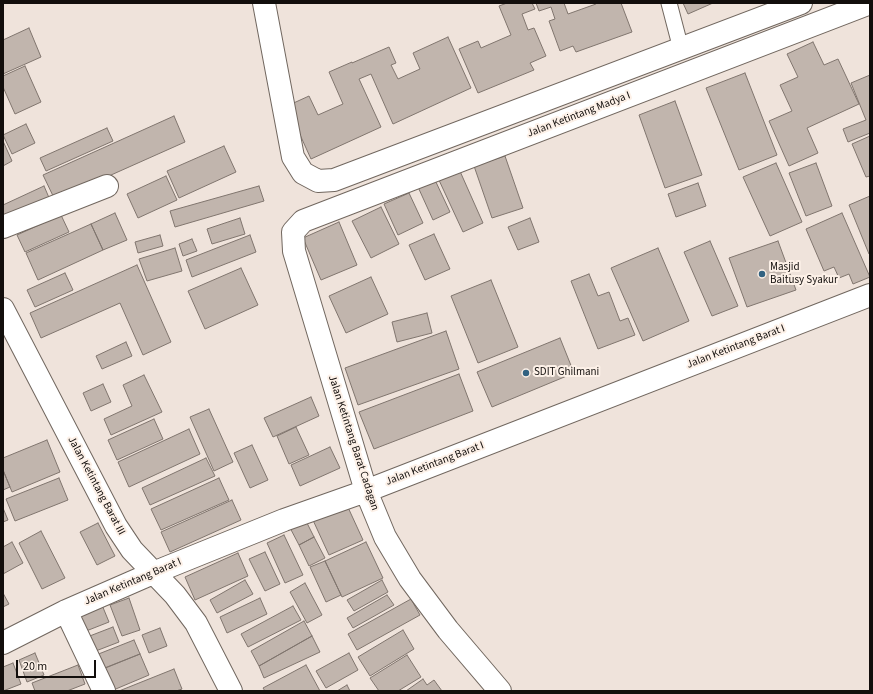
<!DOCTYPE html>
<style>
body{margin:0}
#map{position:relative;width:873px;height:694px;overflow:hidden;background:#efe3db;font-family:"Source Sans 3",sans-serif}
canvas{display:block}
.frame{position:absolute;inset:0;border:4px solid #120e0c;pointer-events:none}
.scale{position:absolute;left:16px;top:660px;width:80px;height:18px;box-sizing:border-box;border:2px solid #120e0c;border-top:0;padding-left:5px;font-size:12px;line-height:14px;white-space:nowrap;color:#120e0c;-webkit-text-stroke:3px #fdf1e8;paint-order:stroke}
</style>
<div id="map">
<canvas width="873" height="694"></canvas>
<div class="frame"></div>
<div class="scale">20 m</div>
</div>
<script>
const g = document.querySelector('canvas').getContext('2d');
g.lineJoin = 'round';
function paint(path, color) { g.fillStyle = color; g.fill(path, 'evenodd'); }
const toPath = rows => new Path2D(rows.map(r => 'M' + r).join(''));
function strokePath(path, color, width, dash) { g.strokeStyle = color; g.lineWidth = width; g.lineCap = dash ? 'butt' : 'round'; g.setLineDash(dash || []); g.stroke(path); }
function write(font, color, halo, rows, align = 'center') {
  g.font = font + ' "Source Sans 3",sans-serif'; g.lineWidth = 4; g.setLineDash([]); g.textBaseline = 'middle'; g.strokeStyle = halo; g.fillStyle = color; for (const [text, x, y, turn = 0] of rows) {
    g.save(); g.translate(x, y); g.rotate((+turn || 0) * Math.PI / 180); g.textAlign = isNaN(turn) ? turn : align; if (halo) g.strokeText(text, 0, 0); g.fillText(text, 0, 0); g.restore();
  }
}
const building = toPath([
 [507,3,532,3,535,9,522,14,528,30,534,28,546,56,530,63,534,70,478,93,459,49,478,41,481,48,511,35,499,6,507,3],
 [536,3,564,3,568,14,596,4,596,3,621,3,632,32,576,52,573,46,560,51,549,21,555,19,551,7,539,11,536,3],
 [683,3,713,3,688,14,683,3],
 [29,28,41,57,3,74,3,40,29,28],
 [448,37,471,88,393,124,371,74,359,79,381,127,311,159,287,106,309,96,318,115,343,104,329,72,352,62,352,63,389,47,396,63,391,65,398,79,420,69,413,53,448,37],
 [813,42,824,65,838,59,859,104,807,128,818,153,789,166,769,121,792,111,780,85,798,77,787,54,813,42],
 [25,66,41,102,15,114,3,87,3,76,25,66],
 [745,73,777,155,739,170,706,88,745,73],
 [870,75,870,133,848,142,843,129,866,120,851,83,870,75],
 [675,101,702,175,665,188,639,115,675,101],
 [174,116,185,142,55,200,43,175,174,116],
 [26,124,35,143,12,154,3,135,26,124],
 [107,128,113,141,46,171,40,158,107,128],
 [870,136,870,176,866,177,852,144,870,136],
 [3,141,12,161,3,166,3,141],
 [224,146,236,172,179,198,167,171,224,146],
 [505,156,523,208,492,218,474,166,505,156],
 [776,163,802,222,770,236,743,177,776,163],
 [816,163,832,206,806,216,789,173,816,163],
 [459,169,483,223,463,232,438,178,459,169],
 [166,176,177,200,138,218,127,194,166,176],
 [435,180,450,212,433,220,418,187,435,180],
 [698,183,706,206,676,217,668,194,698,183],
 [44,186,50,200,6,220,3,214,3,205,44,186],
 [259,186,264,201,175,227,170,211,259,186],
 [409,193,423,223,398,235,384,204,409,193],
 [870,196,870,254,869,254,849,205,870,196],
 [381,207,399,244,371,258,352,221,381,207],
 [115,213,127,240,103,250,91,224,115,213],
 [842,213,870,277,853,284,849,274,839,278,834,267,824,271,806,229,842,213],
 [61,215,69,232,25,252,17,235,61,215],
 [240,218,245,234,212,244,207,229,240,218],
 [530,218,539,242,518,250,508,227,530,218],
 [339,222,357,265,321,280,303,238,339,222],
 [91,224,103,250,38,280,26,253,91,224],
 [434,234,450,269,425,280,409,245,434,234],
 [160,235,163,246,138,253,135,242,160,235],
 [250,235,256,252,192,277,186,260,250,235],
 [192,239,197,251,183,256,179,244,192,239],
 [710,241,738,306,712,316,684,252,710,241],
 [778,241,796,290,747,307,729,258,778,241],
 [175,248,182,271,147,281,139,259,175,248],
 [658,248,689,321,643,341,611,268,658,248],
 [137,265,171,342,143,355,120,303,41,338,30,313,137,265],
 [241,268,258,305,205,329,188,291,241,268],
 [65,273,73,290,35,307,27,290,65,273],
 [589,274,598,296,609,292,620,321,628,318,635,335,598,349,571,281,589,274],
 [371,277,388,314,346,333,329,296,371,277],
 [491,280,518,347,478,363,451,296,491,280],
 [427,313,432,333,397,342,392,322,427,313],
 [446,331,459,369,358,405,345,368,446,331],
 [560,338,574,373,492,407,477,372,560,338],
 [126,342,132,356,102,369,96,356,126,342],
 [459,374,473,411,374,449,359,412,459,374],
 [144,375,162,412,111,435,104,419,132,406,123,385,144,375],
 [103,384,111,402,91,411,83,393,103,384],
 [311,397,319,416,273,437,264,418,311,397],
 [209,409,233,462,214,471,190,417,209,409],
 [154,419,163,439,117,460,108,440,154,419],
 [296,427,309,455,289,464,277,436,296,427],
 [189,429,200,454,129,487,118,462,189,429],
 [47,440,60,472,12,492,3,470,3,458,47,440],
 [252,445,268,480,250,488,234,453,252,445],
 [330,447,340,468,300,486,291,465,330,447],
 [206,458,215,476,150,505,142,488,206,458],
 [3,470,10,487,3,490,3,470],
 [59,478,68,500,15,521,6,499,59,478],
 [219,478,229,500,161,530,151,509,219,478],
 [232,500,241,520,170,552,161,532,232,500],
 [346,503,363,540,329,555,312,518,346,503],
 [3,508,8,520,3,522,3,508],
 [304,517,314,537,299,545,288,524,304,517],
 [98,523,115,556,97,565,80,532,98,523],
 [41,531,65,578,42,589,19,543,41,531],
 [284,535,303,575,285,583,267,543,284,535],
 [314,537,325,558,309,566,299,545,314,537],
 [12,542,23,563,3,574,3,547,12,542],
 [366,542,383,578,342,597,325,561,366,542],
 [265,552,280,584,265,591,249,559,265,552],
 [238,553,248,576,195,600,185,577,238,553],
 [325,561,341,595,326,602,310,567,325,561],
 [245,580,253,594,217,613,210,600,245,580],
 [382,580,388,592,354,611,347,600,382,580],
 [305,583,322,615,307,623,290,592,305,583],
 [3,593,9,604,3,607,3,593],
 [387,595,394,605,353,628,347,618,387,595],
 [129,598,140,630,122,636,110,605,129,598],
 [260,598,267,614,227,633,220,617,260,598],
 [411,599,420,615,357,650,348,634,411,599],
 [102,605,109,622,81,633,74,616,102,605],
 [293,606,301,620,248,647,241,634,293,606],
 [304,621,312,636,259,666,251,651,304,621],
 [113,627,119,642,88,654,82,639,113,627],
 [160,628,167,646,149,653,142,635,160,628],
 [403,630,414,649,370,676,358,657,403,630],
 [312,636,320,652,264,678,259,666,312,636],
 [134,640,140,654,102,669,96,655,134,640],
 [35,653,44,675,27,682,19,660,35,653],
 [349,653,358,670,326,688,316,671,349,653],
 [140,654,149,675,111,691,103,669,140,654],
 [407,655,421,677,398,691,379,691,370,678,407,655],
 [13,663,21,684,3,691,3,667,13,663],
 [78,665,85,684,67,691,35,691,32,683,78,665],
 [306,665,320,691,265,691,263,688,306,665],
 [174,669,182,689,176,691,119,691,174,669],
 [423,679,427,685,434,680,442,691,406,691,423,679],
 [347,685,350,691,337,691,347,685]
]);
const lane = toPath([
 [669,3,681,49]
]);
const street = toPath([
 [264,3,293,157,303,173,318,181,334,180,801,3],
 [3,227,107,186],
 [3,309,116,526,132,550,175,595,196,623,231,691],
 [66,611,104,691],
 [3,643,66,611,153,573,284,520,366,491,870,295],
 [500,691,448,630,410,579,385,537,366,491,294,251,293,232,303,221,870,3]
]);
const markers = [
 [762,274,4,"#326281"],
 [526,373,4,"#326281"]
];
const streetNames = [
 ["Jalan Ketintang Madya I",579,115,-21],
 ["Jalan Ketintang Barat I",736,347,-21],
 ["Jalan Ketintang Barat Cadagan",353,443,72],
 ["Jalan Ketintang Barat I",435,464,-21],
 ["Jalan Ketintang Barat III",96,486,62],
 ["Jalan Ketintang Barat I",133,582,-23]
];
const poiNames = [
 ["Masjid",770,268],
 ["Baitusy Syakur",770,281],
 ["SDIT Ghilmani",534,373]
];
paint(building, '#c1b5ad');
strokePath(building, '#80756e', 1);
strokePath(lane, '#71675f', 17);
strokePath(street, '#71675f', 24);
strokePath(lane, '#fff', 15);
strokePath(street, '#fff', 22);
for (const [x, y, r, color] of markers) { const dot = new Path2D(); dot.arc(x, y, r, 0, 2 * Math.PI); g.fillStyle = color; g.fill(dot); strokePath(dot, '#fdf1e8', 1.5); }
write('11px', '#120e0c', '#fdf1e8', streetNames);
write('11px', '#120e0c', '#fdf1e8', poiNames, 'left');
</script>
